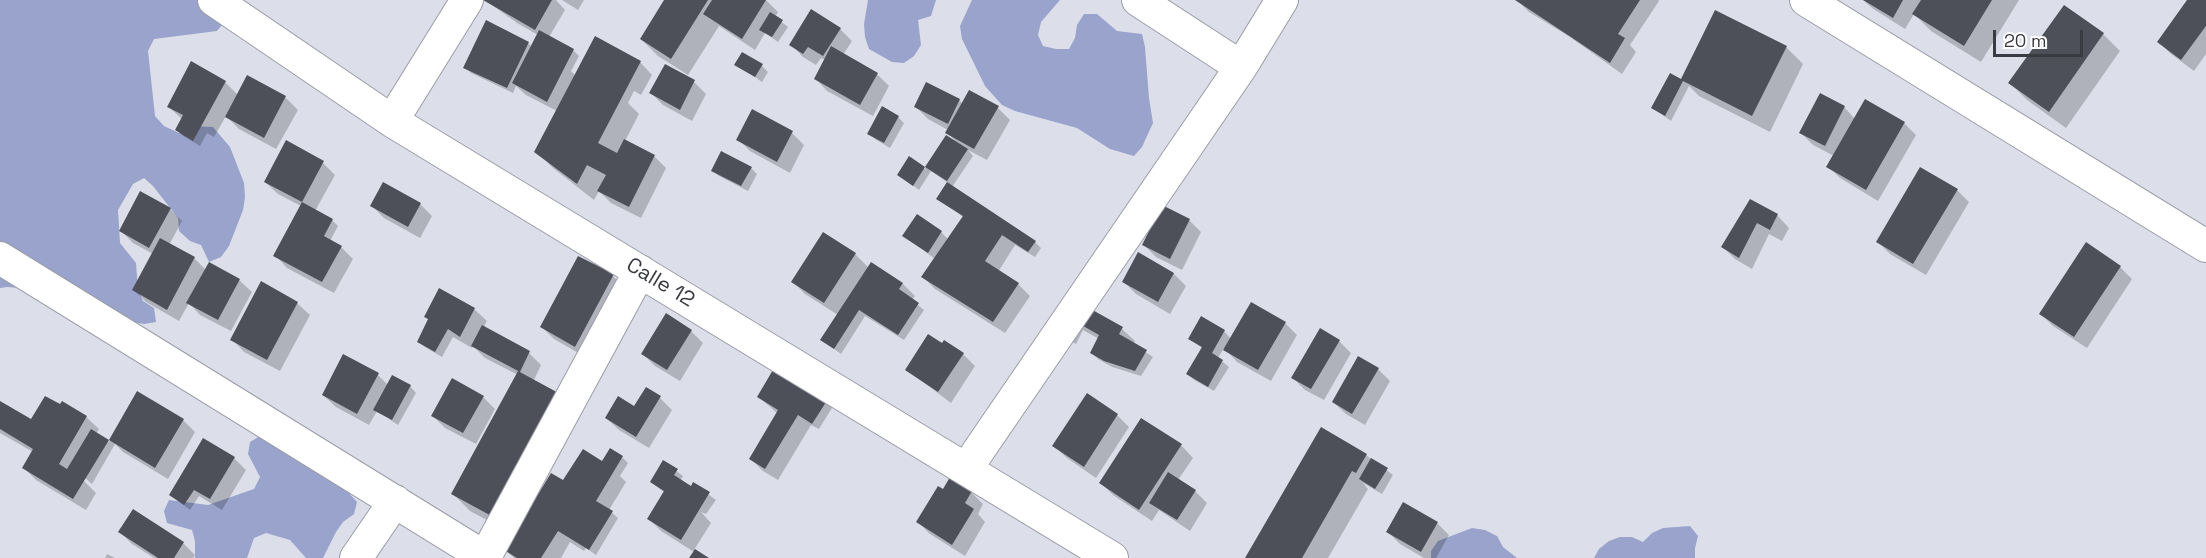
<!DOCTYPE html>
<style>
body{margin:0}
#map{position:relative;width:2206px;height:558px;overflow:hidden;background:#dcdfea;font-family:"Space Grotesk",sans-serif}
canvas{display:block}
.scale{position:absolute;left:1993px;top:30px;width:90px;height:27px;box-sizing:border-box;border:3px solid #3a3b40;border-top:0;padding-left:8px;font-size:18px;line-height:21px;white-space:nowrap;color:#3a3b40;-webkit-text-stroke:4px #fff;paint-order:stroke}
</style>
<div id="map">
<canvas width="2206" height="558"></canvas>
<div class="scale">20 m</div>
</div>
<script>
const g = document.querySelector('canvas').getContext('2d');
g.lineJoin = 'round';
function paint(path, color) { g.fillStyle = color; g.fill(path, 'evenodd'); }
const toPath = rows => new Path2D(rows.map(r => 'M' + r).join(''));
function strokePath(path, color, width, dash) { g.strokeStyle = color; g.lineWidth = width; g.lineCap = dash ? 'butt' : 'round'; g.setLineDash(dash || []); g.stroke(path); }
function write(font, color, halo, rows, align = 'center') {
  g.font = font + ' "Space Grotesk",sans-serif'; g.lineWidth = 6; g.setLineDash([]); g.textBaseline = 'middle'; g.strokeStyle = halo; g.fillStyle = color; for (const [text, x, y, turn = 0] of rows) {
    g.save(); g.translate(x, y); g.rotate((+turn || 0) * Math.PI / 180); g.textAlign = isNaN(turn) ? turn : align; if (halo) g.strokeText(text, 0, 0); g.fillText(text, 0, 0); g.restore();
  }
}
const forest = toPath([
 [0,0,236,0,234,10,217,31,154,39,148,51,155,116,164,126,179,133,190,126,213,127,230,147,244,183,245,197,243,210,229,246,221,257,209,262,201,245,190,241,179,231,178,218,153,186,144,178,133,184,118,210,120,243,136,263,138,290,143,301,154,308,156,322,144,324,132,322,32,289,7,287,0,288],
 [868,0,936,0,931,16,918,20,921,45,914,56,904,63,892,62,869,49,865,37,864,24],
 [972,0,1060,0,1041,22,1038,35,1043,46,1056,49,1069,49,1075,38,1077,25,1084,14,1097,14,1117,31,1142,34,1145,47,1149,98,1153,123,1142,147,1134,156,1110,149,1077,128,1015,111,1002,105,985,86,962,39,960,26],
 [260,436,337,480,357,502,354,514,343,522,336,532,323,558,306,558,290,540,266,533,254,538,247,558,195,558,195,541,192,530,167,523,164,511,169,500,208,505,254,489,260,477,248,454,250,442],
 [1690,526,1698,536,1695,548,1695,558,1594,558,1599,549,1609,541,1620,537,1632,537,1643,542,1652,533,1663,528],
 [1472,528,1485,530,1497,536,1503,547,1517,558,1431,558,1431,551,1438,541]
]);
const shadow = toPath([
 [485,0,556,0,565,10,549,37,573,50,579,56,571,71,576,76,640,62,652,75,641,95,634,91,628,103,639,114,625,141,654,156,666,168,641,218,611,203,599,191,594,200,553,168,536,151,557,111,526,95,516,86,513,93,471,73,465,67,528,43,532,47,538,35,517,23],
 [562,0,584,0,578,10],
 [666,0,766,0,778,12,775,17,788,27,778,42,765,33,755,50,719,26,688,75,658,56,641,39],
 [1517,0,1658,0,1659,1,1630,45,1636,52,1622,74,1570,37,1529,12],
 [1863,0,2019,0,1981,62,1931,31,1914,14,1905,29,1872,8],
 [2189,0,2206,0,2206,54,2194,71,2171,54,2159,42],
 [1716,12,1786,47,1803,64,1770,132,1699,96,1689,86,1671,121,1653,108,1681,82],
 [840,29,852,41,843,55,877,74,889,86,873,116,827,91,815,78,825,60,821,58,816,65,803,57,791,44],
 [2103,34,2120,51,2066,128,2027,100,2010,83],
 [736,64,762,66,768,72,762,82],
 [248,77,286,98,298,110,276,149,239,129,226,116,214,137,207,133,200,146,183,136,177,130,183,120,169,107,225,82,238,95],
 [694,82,706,94,692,121,663,105,651,93],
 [959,100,963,104,998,108,1010,120,987,160,968,150,973,156,952,187,1035,242,1041,248,1035,257,1015,245,998,272,1018,284,1030,296,1005,333,935,289,923,277,935,259,904,236,941,232,948,239,963,217,938,198,948,183,931,171,919,190,899,175,910,159,925,169,946,137,955,141,947,132,948,130,928,119,916,107],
 [1844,107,1855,119,1904,123,1916,135,1878,201,1840,178,1828,166,1834,156,1813,145,1801,133],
 [898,117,904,123,890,148,875,139,869,133],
 [792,133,804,145,790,173,750,151,738,139],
 [323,163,335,175,315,211,332,220,338,226,330,241,341,247,353,259,334,293,287,268,275,255,301,206,278,194,265,182],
 [751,168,757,174,748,191,719,176,713,170],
 [1957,190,1969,202,1926,275,1890,254,1878,242],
 [1750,201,1777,215,1789,228,1782,241,1769,234,1752,269,1735,259,1723,247],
 [420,204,432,216,420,238,384,218,372,206],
 [170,209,182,221,169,245,194,258,206,270,209,264,239,280,252,292,231,331,200,315,189,303,179,321,146,302,134,290,153,254,133,243,120,230],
 [1189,220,1201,232,1182,270,1156,257,1144,245],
 [855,254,869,268,871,264,903,284,915,296,912,300,924,310,904,340,865,316,841,354,822,340,838,315,805,294,793,282],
 [1139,254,1174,274,1186,286,1170,314,1136,294,1124,282],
 [2120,267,2132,279,2087,348,2053,326,2041,314],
 [613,276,625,288,587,358,554,339,542,327],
 [1072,300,1122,329,1135,341,1133,344,1153,357,1141,376,1112,367,1098,359,1092,353,1099,339,1083,330,1076,344,1062,336],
 [297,303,310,315,280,371,244,352,232,339],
 [474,309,487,321,483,328,529,353,541,365,534,380,537,494,539,495,602,463,622,457,628,463,620,476,626,482,609,510,618,518,596,555,586,548,584,551,570,542,561,558,514,558,506,550,515,535,470,511,453,494,518,375,485,358,473,346,472,348,453,337,442,357,425,347,419,341],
 [1285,323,1297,335,1271,381,1237,362,1224,348,1218,358,1229,367,1214,391,1194,380,1188,374,1203,349,1190,339,1224,331,1231,339],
 [691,331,703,343,680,381,655,366,643,354],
 [1339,341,1351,353,1324,400,1305,390,1293,378],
 [963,354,975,366,951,403,906,369],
 [1378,369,1390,381,1365,425,1346,414,1333,402],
 [378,375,388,385,410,386,416,393,398,425,377,411,369,425,336,407,323,395],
 [646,389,660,398,672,410,649,448,619,430,606,418,635,408],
 [138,393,183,420,195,432,168,479,123,452,115,444,92,484,83,476,83,480,96,493,86,510,36,480,24,468,33,452,0,433,0,402,32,421,61,406,63,403,86,417,99,429,96,434,109,442],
 [483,397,495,409,476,444,445,428,433,416],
 [759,397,835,403,819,429,811,425,778,480,763,471,751,459,778,414],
 [1117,415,1129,427,1096,478,1067,458,1054,446],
 [1181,445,1193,458,1178,480,1195,491,1207,503,1190,531,1159,510,1152,521,1113,495,1101,483],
 [1366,455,1393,475,1382,494,1363,483,1368,489,1328,558,1247,558],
 [234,458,246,470,222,510,199,496,190,510,171,495],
 [664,462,683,476,680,481,690,487,694,484,716,500,706,514,701,512,711,523,694,550,707,558,691,558,694,552,661,531,649,519,665,493,651,482],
 [944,492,971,492,983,504,978,514,985,522,965,556,930,534,918,522],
 [1437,523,1449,535,1436,558,1424,558,1400,544,1388,532],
 [120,532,183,543,195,555,193,558,154,558,132,544],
 [107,554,115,558,105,558]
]);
const building = toPath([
 [483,0,552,0,535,30],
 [664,0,708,0,671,59,640,39],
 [712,0,766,0,742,39,703,14],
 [1515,0,1640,0,1618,34,1625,38,1610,63],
 [1863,0,1903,0,1893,18],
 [1921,0,1992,0,1964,46,1912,14],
 [2187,0,2206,0,2206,26,2181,60,2157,42],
 [2064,5,2104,33,2049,112,2008,83],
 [811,9,841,28,823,56,808,47,803,54,789,45],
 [1715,10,1787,46,1752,116,1683,81,1665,116,1651,108,1670,73,1681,79],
 [770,12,783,20,772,37,759,30],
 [486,20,529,42,507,88,463,68],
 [539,30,574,49,547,102,512,83],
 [595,36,641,61,598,143,617,153,624,139,655,155,629,207,597,191,606,175,587,165,577,184,534,152],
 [831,46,878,73,860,105,814,79],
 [742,52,763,64,755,77,734,65],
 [191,61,226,81,193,141,175,130,183,115,167,107],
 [665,64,695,80,680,110,649,93],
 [247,75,286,96,264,138,225,117],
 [926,82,960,99,948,124,914,107],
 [969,90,999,106,974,149,945,133],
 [1820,93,1845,106,1825,146,1799,133],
 [1865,99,1905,122,1866,190,1826,167],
 [882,106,899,116,884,143,867,134],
 [752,109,793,131,777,162,736,140],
 [946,135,968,149,947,181,925,167],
 [286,140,324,161,302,202,264,182],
 [721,151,752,167,741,186,711,171],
 [909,156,925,167,913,186,897,175],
 [1920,167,1958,189,1913,264,1876,242],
 [383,182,421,203,408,227,370,206],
 [947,182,1036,241,1028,252,1002,235,985,261,1019,283,993,322,921,277,963,216,936,199],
 [140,191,171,208,149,248,119,231],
 [1750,199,1778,214,1770,230,1757,223,1739,258,1721,247],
 [302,202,333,219,324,236,342,246,322,282,273,256],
 [1162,205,1190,219,1170,259,1142,245],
 [917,214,942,231,928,253,902,236],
 [823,232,856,253,824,303,791,282],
 [160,238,195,257,167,310,132,290],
 [2086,242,2121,266,2074,337,2039,314],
 [1138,252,1174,273,1158,302,1122,282],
 [578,256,614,274,575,347,540,327],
 [209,262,240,279,218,320,186,303],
 [871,262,903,283,899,289,919,303,898,335,859,310,834,349,820,340],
 [261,281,298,302,267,360,230,340],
 [439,288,475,308,460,337,448,329,435,352,417,342,428,319,424,317],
 [1071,298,1123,327,1119,334,1147,350,1135,371,1104,361,1090,353,1099,335,1078,323],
 [1251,302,1286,322,1258,370,1223,350],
 [666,313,692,330,667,370,641,354],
 [1201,316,1225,330,1212,353,1223,360,1208,387,1186,374,1202,347,1188,339],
 [482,325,530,351,520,372,471,346],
 [1320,328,1340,340,1311,389,1291,378],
 [928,334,942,343,944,340,964,353,938,392,905,370],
 [343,354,379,373,357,414,322,395],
 [1358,356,1379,368,1352,414,1332,402],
 [777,363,830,396,812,424,798,415,765,469,749,459,778,410,757,397],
 [518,371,564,396,497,519,451,494],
 [392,375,411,385,392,420,373,410],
 [452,378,484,396,463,433,431,416],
 [646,387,661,396,636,437,605,418,618,396,634,406],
 [137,391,184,419,155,468,109,440],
 [1087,393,1118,414,1084,467,1052,446],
 [45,396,60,404,62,401,87,416,59,464,67,469,91,429,109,440,73,499,22,468,33,449,0,429,0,401,31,419],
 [1141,418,1182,444,1139,510,1099,483],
 [1321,427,1367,454,1356,473,1352,471,1302,558,1245,558],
 [203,438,235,457,210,499,194,490,184,505,169,495],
 [610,448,623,456,596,501,613,511,589,550,558,531,541,558,517,558,504,550,551,473,563,480,583,449,602,461],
 [1371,458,1388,468,1375,489,1359,479],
 [663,460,678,469,674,475,691,486,693,482,710,492,681,540,647,519,664,491,650,482],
 [1168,472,1196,490,1177,520,1149,503],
 [950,477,972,491,965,503,974,509,952,545,916,522,938,486,943,489],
 [1403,502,1438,522,1421,552,1386,532],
 [133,509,184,542,174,558,158,558,118,532],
 [695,549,709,558,689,558]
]);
const street = toPath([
 [214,0,392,121,1112,558],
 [1138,0,1241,67],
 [1806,0,2206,246],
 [392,121,467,0],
 [0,258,486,558],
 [966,469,1241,67,1282,0],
 [485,557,640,271],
 [356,558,395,501]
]);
const streetNames = [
 ["Calle 12",660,283,31]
];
paint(forest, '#99a3cc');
paint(shadow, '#0003');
paint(building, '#4d5059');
strokePath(street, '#9a9da7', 34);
strokePath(street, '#fff', 32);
write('21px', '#3a3b40', '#fff', streetNames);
</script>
